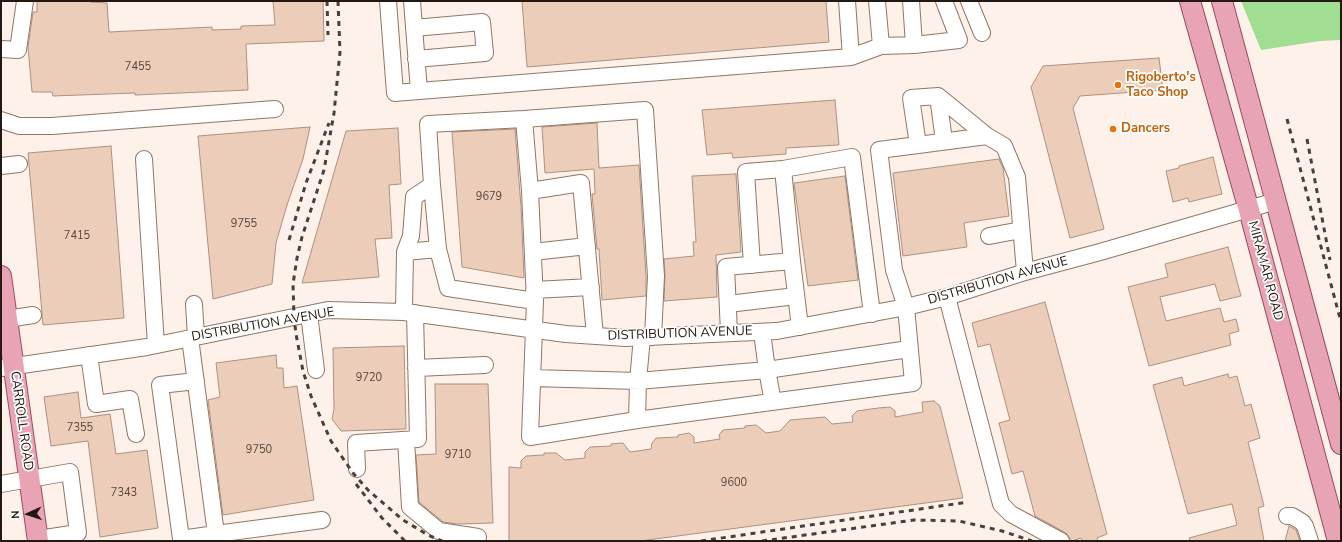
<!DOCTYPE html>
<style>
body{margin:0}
#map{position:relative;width:1342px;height:542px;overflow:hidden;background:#fef1ea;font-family:"Nunito Sans",sans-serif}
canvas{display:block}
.frame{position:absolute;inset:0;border:2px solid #241912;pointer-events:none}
.north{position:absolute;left:8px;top:494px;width:40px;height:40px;-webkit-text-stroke:3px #fff;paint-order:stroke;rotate:267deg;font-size:11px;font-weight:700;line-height:16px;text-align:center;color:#241912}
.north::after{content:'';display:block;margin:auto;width:14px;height:18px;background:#241912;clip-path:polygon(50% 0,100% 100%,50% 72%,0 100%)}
</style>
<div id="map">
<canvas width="1342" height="542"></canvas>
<div class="frame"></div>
<div class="north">N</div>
</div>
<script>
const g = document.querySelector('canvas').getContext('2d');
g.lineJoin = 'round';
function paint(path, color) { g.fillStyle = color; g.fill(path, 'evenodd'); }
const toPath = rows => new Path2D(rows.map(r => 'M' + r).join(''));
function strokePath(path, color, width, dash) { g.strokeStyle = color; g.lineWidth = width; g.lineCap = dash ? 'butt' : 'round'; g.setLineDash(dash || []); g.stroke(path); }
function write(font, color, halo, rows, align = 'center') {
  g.font = font + ' "Nunito Sans",sans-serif'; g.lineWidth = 3.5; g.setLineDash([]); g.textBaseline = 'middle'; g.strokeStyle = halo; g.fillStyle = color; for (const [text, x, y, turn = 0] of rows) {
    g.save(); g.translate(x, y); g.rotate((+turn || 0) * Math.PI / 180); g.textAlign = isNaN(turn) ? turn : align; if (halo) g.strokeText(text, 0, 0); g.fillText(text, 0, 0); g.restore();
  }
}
const green = toPath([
 [1241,1,1341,1,1341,40,1320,41,1261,50]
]);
const building = toPath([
 [37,1,90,1,90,2,107,3,109,32,212,27,212,30,241,29,241,26,275,25,273,1,323,1,324,41,246,44,248,90,135,95,135,93,53,96,52,92,32,92,28,47,33,12,37,12,37,1],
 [522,1,826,1,829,42,527,67,522,1],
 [1159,58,1163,90,1080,96,1073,108,1104,229,1070,238,1031,87,1043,66,1159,58],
 [835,100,839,145,786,148,786,154,733,158,732,153,707,155,702,110,835,100],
 [597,123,599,168,639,165,646,276,646,296,602,300,599,249,597,249,592,194,595,194,594,169,545,173,542,127,597,123],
 [310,127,303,159,287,205,276,243,272,284,213,299,198,136,310,127],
 [398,128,401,184,389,185,392,238,375,239,379,277,302,283,346,131,398,128],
 [515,129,521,207,524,278,462,267,452,132,515,129],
 [111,146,124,318,43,325,28,153,111,146],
 [1213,157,1222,194,1189,202,1188,198,1173,202,1166,171,1179,168,1179,166,1213,157],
 [999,159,1003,168,1009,216,964,223,967,247,903,256,893,173,999,159],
 [736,174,741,252,716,255,717,297,664,301,665,276,664,259,694,256,693,242,696,242,692,176,736,174],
 [845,176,858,280,808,286,794,183,845,176],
 [1228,247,1241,296,1220,301,1215,284,1160,297,1166,321,1220,308,1224,322,1236,319,1239,331,1229,334,1231,345,1149,366,1128,287,1168,277,1165,264,1228,247],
 [1045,302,1107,534,1097,538,1098,541,1083,541,1081,538,1072,541,1066,533,1035,516,1023,471,1012,474,999,423,1010,420,990,344,978,347,972,323,1045,302],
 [404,346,406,429,341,431,332,419,334,409,333,348,404,346],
 [276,355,277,368,283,368,284,388,297,386,314,500,223,515,208,400,220,397,216,363,276,355],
 [1228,374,1229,378,1237,376,1245,406,1251,404,1260,438,1248,442,1264,506,1258,508,1264,541,1190,541,1189,538,1237,525,1232,504,1188,514,1153,385,1182,377,1184,386,1228,374],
 [435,384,488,384,493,523,457,524,443,522,419,502,416,455,436,454,435,384],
 [78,392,81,418,110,414,116,454,147,450,158,528,100,537,88,441,51,446,44,397,78,392],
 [934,401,940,406,963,498,640,541,509,541,509,467,521,468,521,461,526,456,544,455,544,453,556,453,565,460,585,458,585,452,590,447,611,446,611,444,623,443,630,452,651,449,652,443,656,438,678,437,678,435,689,433,694,437,694,443,720,439,719,435,723,430,745,428,745,426,756,425,766,433,780,431,790,420,825,417,832,424,853,422,852,416,857,411,878,408,890,407,895,411,895,417,923,412,922,402,934,401],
 [1289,526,1296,530,1300,541,1285,541,1289,526]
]);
const minor = toPath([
 [388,1,395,93,419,91],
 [412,1,419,91,851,57],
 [847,1,851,57,881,46,914,45,959,40,944,1],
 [877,1,881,46],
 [911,1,914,45],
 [969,1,982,33],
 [414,28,482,22,485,53,416,59],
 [1,49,18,50,25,1],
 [938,96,944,141],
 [524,119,645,110,656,276,653,337],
 [1,120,19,126,52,126,275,109],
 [987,136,918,145,911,98,938,96,987,136,1004,146,1017,177,1025,272],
 [144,159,156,345],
 [1,166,19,164],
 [783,169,852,157,872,314],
 [432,185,438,249],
 [989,236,1021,230],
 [405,252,411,236,414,197,432,185,428,124,524,119,530,191],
 [533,252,587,246],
 [752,265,746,172,783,169,792,261],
 [534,290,591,287],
 [947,297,1001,504,1011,514,1061,541],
 [535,301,530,437,637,420,913,383,906,307,894,270,879,150,918,145],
 [194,304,196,337],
 [728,304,796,296],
 [404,312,405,252,438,249,448,288,535,301,530,191,581,183,595,336],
 [309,314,316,370],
 [7,319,33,315],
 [762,332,767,370,773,402],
 [729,333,726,267,792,261,800,327],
 [190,338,216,534,322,520],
 [89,355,96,404,130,399,136,434],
 [1,368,147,347,328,310,404,312,566,334,626,338,777,331,906,307,947,297,1025,272,1100,252,1276,201],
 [416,368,485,365],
 [532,378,638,381,767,370,909,349],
 [196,381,160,385,181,539,216,534],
 [637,420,638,381,642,337],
 [406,440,410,507,439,531,478,537],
 [357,469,356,443,418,439,415,313],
 [1,484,70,472,78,533,38,539],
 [1287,516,1292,516,1302,522,1305,526,1310,541]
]);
const major = toPath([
 [1190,1,1249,210,1338,541],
 [1222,1,1341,444],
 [1,276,38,541]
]);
const rail = toPath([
 [327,1,328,35],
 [338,1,340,52,334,113,324,170,302,237,297,258,293,284,294,317,296,334,303,371,311,396,331,441,353,473,368,490,403,520,428,535,442,541],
 [1287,119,1341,322],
 [1307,139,1330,260],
 [289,240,306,183,329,123],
 [356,484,382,518,405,541],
 [701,541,968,502],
 [762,541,914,520,959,521,1002,531,1032,541]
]);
const markers = [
 [1118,85,4,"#e8710a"],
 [1113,129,4,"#e8710a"]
];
const numberNames = [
 ["7455",138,67],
 ["9679",489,197],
 ["9755",244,224],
 ["7415",77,236],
 ["9720",369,378],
 ["7355",80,428],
 ["9750",259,450],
 ["9710",458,455],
 ["9600",734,483],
 ["7343",124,493]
];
const foodNames = [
 ["Rigoberto's",1126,78],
 ["Taco Shop",1126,93],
 ["Dancers",1121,129]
];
const streetNames = [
 ["MIRAMAR ROAD",1265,271,75],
 ["DISTRIBUTION AVENUE",998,281,-16],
 ["DISTRIBUTION AVENUE",263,325,-10],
 ["DISTRIBUTION AVENUE",680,334,-2],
 ["CARROLL ROAD",21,421,82]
];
paint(green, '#a2de92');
paint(building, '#eccdba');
strokePath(building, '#ad907f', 1);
strokePath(minor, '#917665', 18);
strokePath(major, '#9a4a5c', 22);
strokePath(minor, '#fff', 16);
strokePath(major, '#e8a3b5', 20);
strokePath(rail, '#4b4039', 3, [5, 5]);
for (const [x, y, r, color] of markers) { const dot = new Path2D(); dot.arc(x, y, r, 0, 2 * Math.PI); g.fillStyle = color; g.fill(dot); strokePath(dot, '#fff', 1.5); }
write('11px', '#56463c', null, numberNames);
write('bold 13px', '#c56008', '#fff', foodNames, 'left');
write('13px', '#241912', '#fff', streetNames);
</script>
